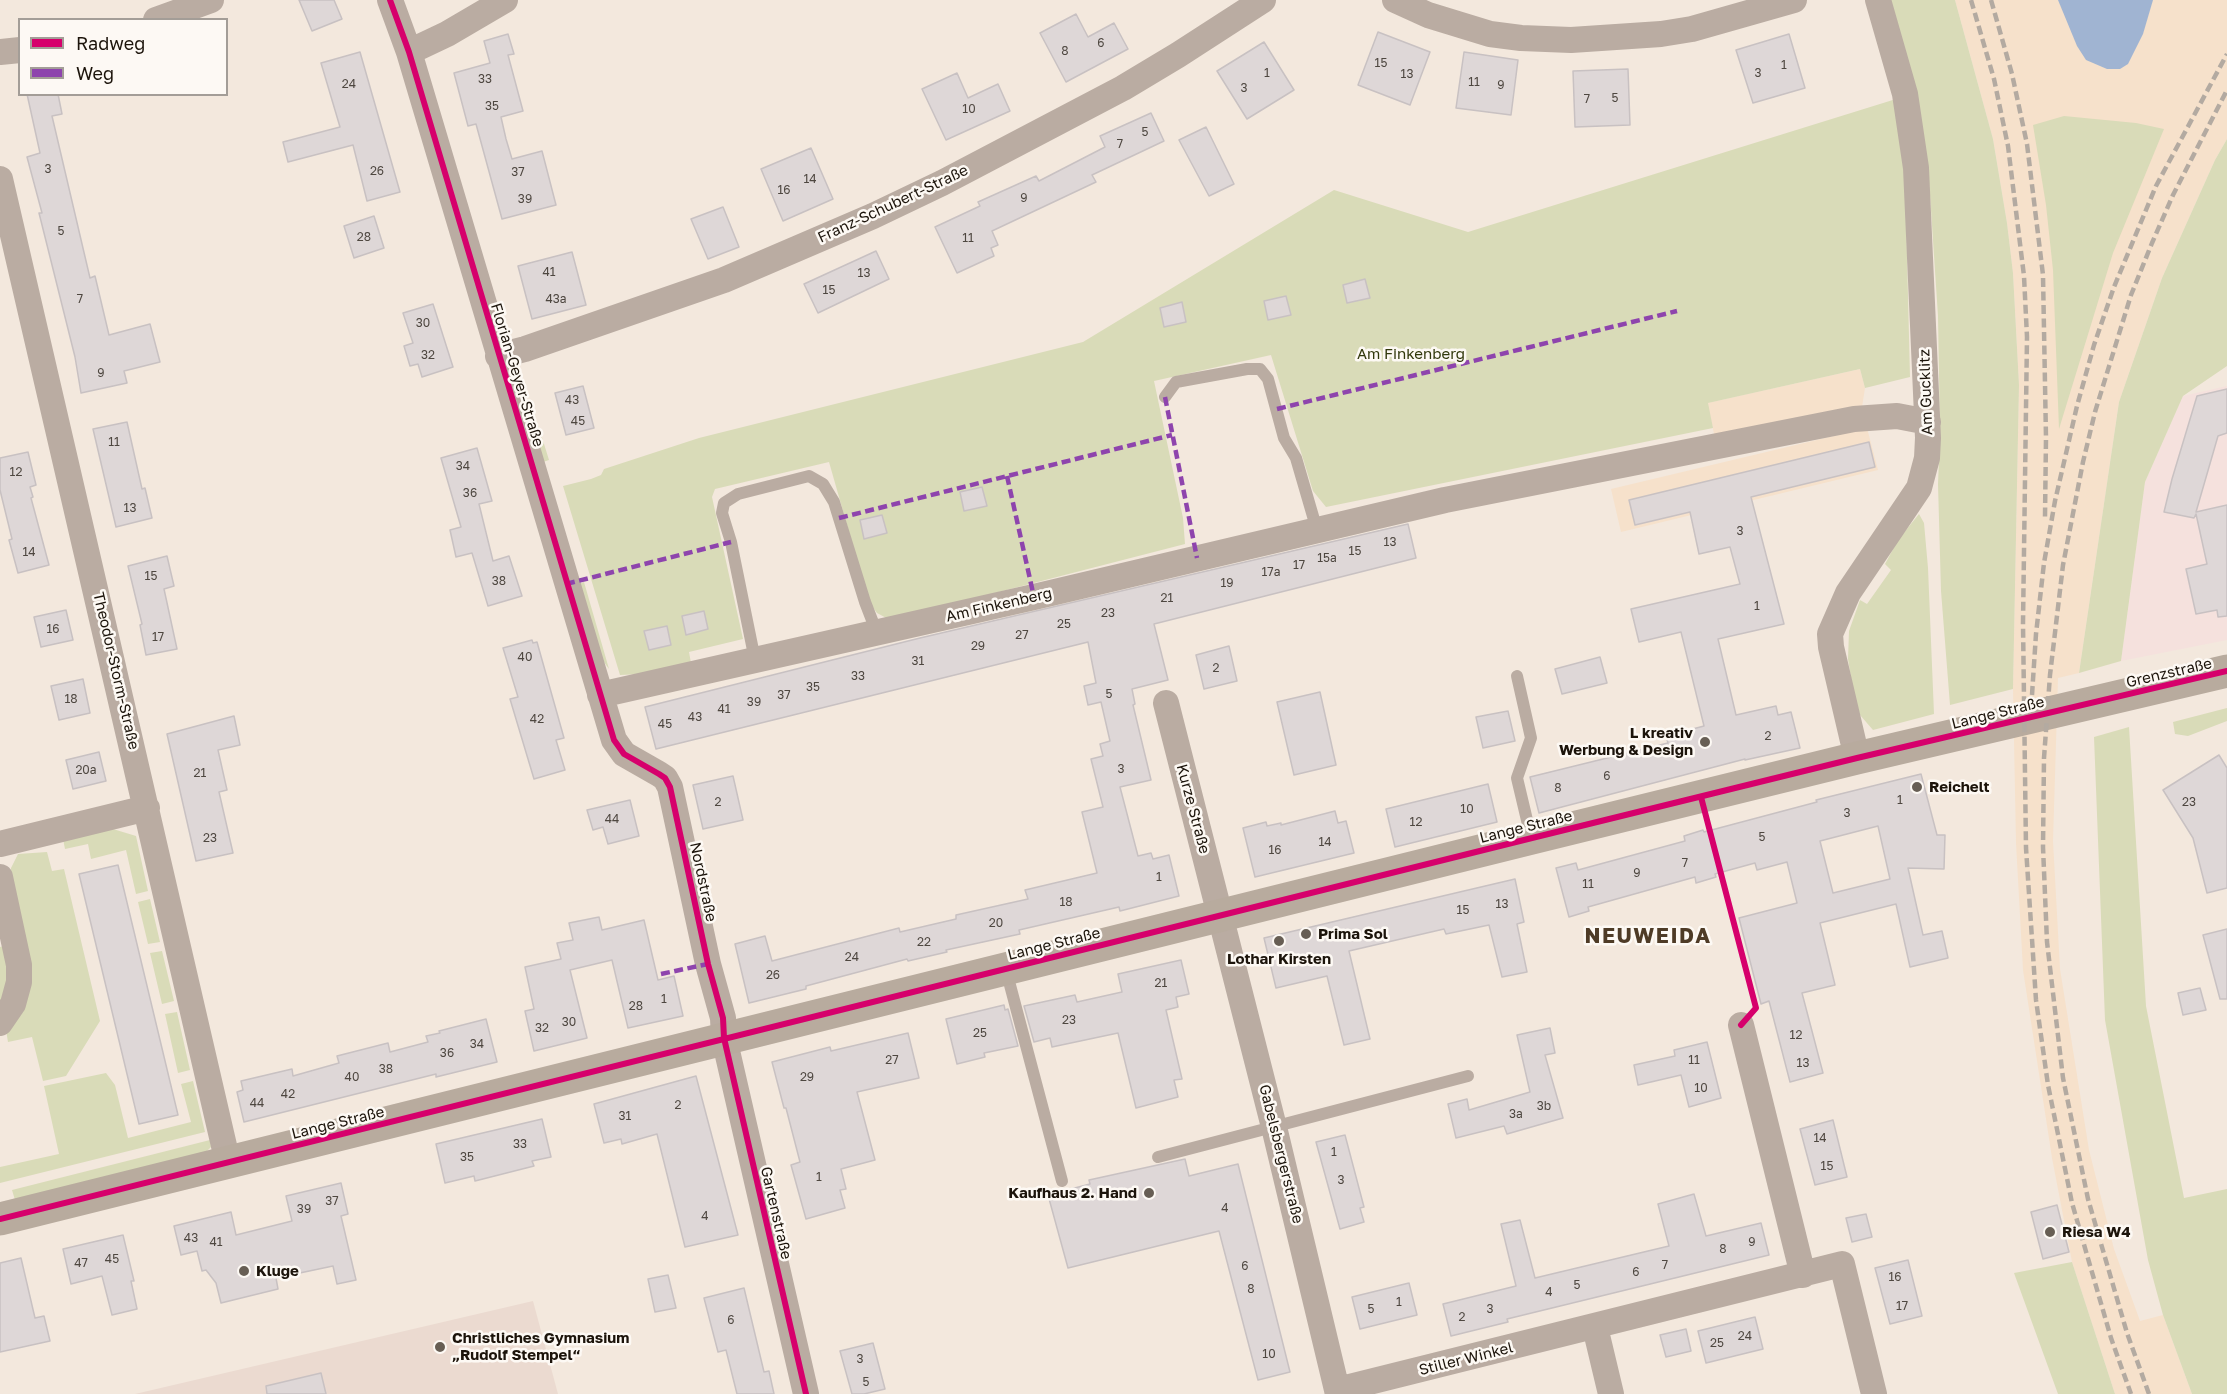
<!DOCTYPE html>
<meta charset="utf-8">
<style>
body{margin:0}
#map{position:relative;width:2227px;height:1394px;overflow:hidden;background:#f3e8dd;font-family:"Golos Text",sans-serif}
canvas{display:block}
.legend{position:absolute;left:18px;top:18px;width:210px;height:78px;box-sizing:border-box;background:#fdf9f4;border:2px solid #a39d97;margin:0;padding:8px 10px;list-style:none;font-size:18px;color:#1c140b}
.legend li{display:flex;align-items:center;gap:12px;height:30px}
.legend b{width:30px;border:2px solid #a39d97}
</style>
<div id="map">
<canvas width="2227" height="1394"></canvas>
<ul class="legend">
<li><b style="height:8px;background:#d6006c"></b>Radweg</li>
<li><b style="height:8px;background:#8e44ad"></b>Weg</li>
</ul>
</div>
<script>
const g = document.querySelector('canvas').getContext('2d');
g.lineJoin = 'round';
function paint(path, color) { g.fillStyle = color; g.fill(path, 'evenodd'); }
const toPath = rows => new Path2D(rows.map(r => 'M' + r).join(''));
function strokePath(path, color, width, dash) { g.strokeStyle = color; g.lineWidth = width; g.lineCap = dash ? 'butt' : 'round'; g.setLineDash(dash || []); g.stroke(path); }
function write(font, color, halo, rows, align = 'center') {
  g.font = font + ' "Golos Text",sans-serif'; g.lineWidth = 5; g.setLineDash([]); g.textBaseline = 'middle'; g.strokeStyle = halo; g.fillStyle = color; for (const [text, x, y, turn = 0] of rows) {
    g.save(); g.translate(x, y); g.rotate((+turn || 0) * Math.PI / 180); g.textAlign = isNaN(turn) ? turn : align; if (halo) g.strokeText(text, 0, 0); g.fillText(text, 0, 0); g.restore();
  }
}
const commercial = toPath([
 [2227,386,2227,640,2121,661,2145,482,2183,396]
]);
const built = toPath([
 [1955,0,2227,0,2227,139,2215,160,2162,278,2119,402,2079,673,2058,678,2053,841,2060,969,2089,1150,2114,1249,2140,1321,2163,1315,2192,1394,2115,1394,2072,1262,2052,1158,2023,970,2016,843,2013,689,2019,385,2013,273,2007,223,1993,139],
 [1860,369,1865,388,1862,407,1715,438,1707,403],
 [1867,428,1878,470,1621,532,1611,489]
]);
const education = toPath([
 [533,1301,558,1394,135,1394]
]);
const green = toPath([
 [1888,0,1955,0,1993,139,2007,223,2013,273,2019,385,2013,689,1950,705,1941,591,1938,484,1940,435,1938,316,1930,195,1927,160],
 [1896,99,1905,175,1910,377,1865,388,1860,369,1708,403,1713,428,1326,507,1313,491,1271,355,1154,381,1183,518,1185,544,890,620,877,613,869,602,829,462,715,489,712,497,743,639,689,652,691,663,642,674,620,675,563,486,591,479,601,475,604,469,699,438,1083,342,1334,190,1468,232],
 [2064,116,2136,123,2164,129,2113,253,2059,429,2053,270,2046,205,2033,125],
 [2227,139,2227,366,2183,396,2145,482,2121,661,2079,673,2119,402,2162,278,2215,160],
 [531,402,549,460,543,462,524,404],
 [1919,514,1924,523,1928,568,1934,714,1873,730,1860,715,1853,690,1848,659,1849,631,1860,600,1867,604,1891,570,1885,564,1898,540],
 [584,582,609,669,601,658,578,584],
 [2227,708,2227,721,2188,736,2175,734,2173,722],
 [2129,727,2146,1006,2184,1198,2227,1189,2227,1394,2192,1394,2163,1315,2148,1260,2105,1020,2094,737],
 [113,829,136,836,148,891,136,894,126,850,91,859,88,844,65,849,63,839],
 [47,852,52,871,64,869,100,1021,66,1076,43,1081,32,1037,8,1042,6,1030,11,868,18,854],
 [150,899,160,942,148,944,138,902],
 [8,945,15,967,0,1011,0,947],
 [162,951,174,1001,162,1004,150,953],
 [177,1012,190,1070,178,1073,165,1014],
 [106,1073,115,1085,128,1138,191,1122,181,1084,193,1081,205,1132,0,1183,0,1167,59,1154,44,1086],
 [210,1140,211,1147,205,1153,15,1200,12,1190],
 [2072,1262,2115,1394,2058,1394,2014,1273]
]);
const water = toPath([
 [2058,0,2153,0,2143,34,2128,64,2120,69,2107,69,2086,60,2077,46]
]);
const building = toPath([
 [299,0,334,0,342,19,312,31,299,0],
 [1076,14,1088,37,1114,23,1128,49,1066,82,1040,33,1076,14],
 [1378,32,1430,52,1410,105,1358,85,1378,32],
 [508,34,514,54,508,55,523,111,501,117,506,139,512,159,542,151,556,205,502,219,476,124,468,126,454,73,490,63,484,41,508,34],
 [1789,34,1805,88,1753,103,1736,50,1789,34],
 [1264,42,1294,90,1247,119,1217,71,1264,42],
 [360,52,400,192,367,201,353,145,288,162,283,142,340,127,321,63,360,52],
 [1464,52,1518,60,1511,115,1456,108,1464,52],
 [1628,69,1630,125,1575,127,1573,71,1628,69],
 [957,73,968,98,998,84,1010,111,946,140,922,89,957,73],
 [27,94,58,94,62,114,52,116,90,278,95,276,109,335,150,324,160,362,124,371,127,383,81,393,75,357,39,213,42,213,27,157,40,153,27,94],
 [1151,113,1164,141,1092,175,1096,182,992,231,998,245,991,248,994,256,957,273,935,227,980,206,978,202,1036,176,1039,181,1105,147,1100,136,1151,113],
 [1206,127,1234,184,1209,196,1179,140,1206,127],
 [811,148,833,199,783,221,761,169,811,148],
 [723,207,739,247,708,259,691,219,723,207],
 [374,216,384,248,354,258,344,226,374,216],
 [876,251,889,279,818,313,804,284,876,251],
 [572,252,586,305,532,319,518,266,572,252],
 [1365,279,1370,298,1347,303,1343,285,1365,279],
 [1286,296,1291,315,1268,320,1264,301,1286,296],
 [1182,302,1186,322,1164,327,1160,308,1182,302],
 [433,304,453,367,422,377,418,364,410,366,404,346,413,343,403,313,433,304],
 [583,386,594,428,566,435,555,393,583,386],
 [2227,389,2227,433,2218,436,2196,512,2227,505,2227,616,2218,617,2217,610,2196,614,2186,569,2207,564,2196,514,2194,518,2164,512,2172,479,2197,396,2227,389],
 [127,422,142,489,145,488,152,518,116,527,93,429,127,422],
 [1869,442,1875,467,1751,497,1784,624,1718,639,1736,715,1776,706,1778,715,1791,712,1800,748,1745,760,1745,759,1539,813,1530,777,1668,743,1666,736,1704,726,1681,632,1639,642,1631,609,1740,584,1730,547,1699,554,1690,512,1635,525,1629,500,1869,442],
 [477,448,492,501,479,504,493,561,509,556,522,596,488,606,472,553,456,557,450,530,461,527,441,458,477,448],
 [28,452,36,485,30,487,33,497,31,498,49,565,18,573,9,540,12,539,0,490,0,458,28,452],
 [982,487,987,506,964,511,960,492,982,487],
 [882,515,887,533,864,539,860,520,882,515],
 [1408,524,1416,558,1154,624,1168,680,1132,689,1135,704,1133,705,1151,780,1120,787,1138,856,1151,853,1153,859,1169,855,1179,896,1120,911,1119,907,1019,930,1020,934,946,950,947,952,908,961,907,959,806,986,806,989,749,1003,735,944,765,936,772,961,899,928,900,932,956,919,956,915,1028,899,1025,890,1097,873,1082,812,1103,807,1091,759,1103,756,1100,744,1110,741,1101,702,1088,705,1084,686,1096,683,1088,642,656,749,645,707,920,638,1408,524],
 [167,556,174,586,164,589,177,649,146,655,140,625,142,624,128,566,167,556],
 [66,610,73,640,41,647,34,617,66,610],
 [704,611,708,629,686,635,682,616,704,611],
 [667,626,671,645,649,650,644,631,667,626],
 [532,640,533,643,537,642,564,738,556,740,565,770,534,779,510,699,518,697,503,648,532,640],
 [1229,646,1237,681,1204,689,1196,655,1229,646],
 [1600,657,1607,683,1562,694,1555,669,1600,657],
 [83,679,90,713,59,720,51,686,83,679],
 [1320,692,1336,765,1294,775,1277,702,1320,692],
 [1508,711,1515,741,1483,748,1476,717,1508,711],
 [234,716,240,745,218,750,227,790,219,792,233,853,196,861,167,734,234,716],
 [99,752,106,781,73,789,66,760,99,752],
 [2219,755,2227,768,2227,888,2207,893,2193,838,2163,790,2219,755],
 [1921,774,1937,835,1945,835,1944,869,1908,868,1923,935,1942,931,1948,958,1910,967,1896,904,1820,923,1835,985,1802,993,1823,1073,1790,1082,1769,1001,1761,1004,1739,918,1797,903,1787,862,1757,870,1755,863,1715,874,1716,877,1696,883,1695,877,1588,907,1589,911,1569,917,1556,868,1576,863,1578,870,1685,841,1684,836,1703,830,1704,832,1817,802,1816,800,1921,774],
 [1878,826,1890,879,1833,893,1820,841,1878,826],
 [733,776,743,820,703,829,693,785,733,776],
 [1488,784,1497,822,1395,847,1386,809,1488,784],
 [630,800,639,836,608,844,603,827,593,830,587,810,630,800],
 [1335,811,1338,823,1346,821,1354,853,1255,877,1243,828,1266,822,1267,826,1281,823,1281,825,1335,811],
 [118,865,178,1115,139,1124,79,874,118,865],
 [1515,879,1524,922,1517,924,1527,972,1502,977,1489,925,1446,934,1444,929,1349,951,1370,1039,1344,1045,1327,976,1276,988,1264,938,1515,879],
 [599,917,602,930,644,920,658,980,674,976,683,1016,628,1028,612,960,570,970,587,1038,534,1051,525,1011,534,1009,525,967,561,959,557,943,573,940,569,923,599,917],
 [2227,929,2227,999,2220,999,2203,935,2227,929],
 [1181,960,1189,994,1176,997,1178,1007,1166,1010,1182,1079,1174,1080,1178,1097,1136,1108,1118,1033,1052,1047,1050,1038,1034,1042,1024,1006,1075,995,1077,1002,1122,992,1118,974,1181,960],
 [2200,988,2206,1010,2183,1015,2178,993,2200,988],
 [1004,1005,1005,1010,1008,1009,1018,1046,984,1053,985,1057,957,1064,946,1019,1004,1005],
 [486,1019,497,1062,436,1077,436,1074,244,1122,237,1092,243,1090,241,1081,292,1069,293,1076,339,1063,337,1056,388,1043,390,1052,428,1042,426,1036,440,1033,439,1031,486,1019],
 [1550,1028,1555,1053,1545,1055,1563,1118,1507,1134,1504,1126,1456,1138,1448,1104,1467,1099,1469,1110,1530,1092,1517,1035,1550,1028],
 [908,1033,919,1078,857,1092,875,1160,841,1169,846,1189,840,1190,845,1208,806,1219,791,1165,800,1162,786,1108,784,1108,772,1062,830,1047,831,1051,908,1033],
 [1707,1042,1721,1098,1689,1107,1681,1075,1638,1085,1634,1065,1675,1056,1674,1050,1707,1042],
 [696,1076,738,1235,685,1247,657,1134,622,1144,621,1139,604,1143,594,1104,696,1076],
 [542,1119,551,1157,532,1161,534,1166,475,1181,474,1176,445,1183,436,1144,542,1119],
 [1833,1120,1847,1177,1815,1185,1800,1129,1833,1120],
 [1345,1135,1364,1207,1360,1208,1364,1222,1340,1229,1316,1142,1345,1135],
 [1185,1159,1189,1176,1238,1164,1290,1372,1258,1380,1219,1231,1068,1268,1048,1195,1090,1184,1089,1180,1185,1159],
 [341,1183,348,1214,341,1216,356,1280,337,1284,333,1266,276,1278,278,1289,221,1303,216,1283,206,1270,202,1271,197,1251,181,1255,174,1226,231,1212,236,1235,292,1221,286,1196,341,1183],
 [1694,1194,1706,1236,1761,1223,1769,1255,1507,1319,1508,1322,1451,1336,1443,1304,1516,1286,1501,1224,1520,1220,1535,1278,1669,1246,1658,1204,1694,1194],
 [2057,1205,2069,1252,2043,1259,2031,1212,2057,1205],
 [1866,1214,1872,1237,1852,1242,1846,1218,1866,1214],
 [123,1235,134,1281,131,1281,137,1309,112,1315,102,1276,71,1284,63,1249,123,1235],
 [21,1258,35,1318,44,1316,50,1341,0,1352,0,1263,21,1258],
 [1908,1260,1922,1316,1890,1324,1875,1268,1908,1260],
 [668,1275,676,1308,655,1312,648,1279,668,1275],
 [1409,1283,1417,1315,1360,1329,1352,1297,1409,1283],
 [744,1288,764,1372,769,1371,774,1394,737,1394,726,1350,718,1352,704,1298,744,1288],
 [1755,1317,1763,1349,1706,1363,1698,1331,1755,1317],
 [1686,1329,1691,1351,1666,1357,1660,1335,1686,1329],
 [873,1343,885,1389,864,1394,852,1394,840,1351,873,1343],
 [321,1373,326,1394,267,1394,266,1386,321,1373]
]);
const lane = toPath([
 [1165,397,1176,382,1247,369,1260,369,1268,379,1284,438,1296,458,1317,530],
 [755,660,731,542,722,513,724,503,738,494,809,476,823,484,834,502,865,602,877,633],
 [1517,676,1531,738,1517,778,1531,837],
 [1006,970,1062,1181],
 [1158,1157,1468,1076]
]);
const street = toPath([
 [390,0,409,52,614,740,624,754,659,774,665,778,670,787,708,964,723,1018,724,1038,806,1394],
 [1395,0,1428,15,1490,34,1521,38,1571,40,1661,34,1692,29,1794,0],
 [156,20,211,0],
 [0,52,20,50],
 [409,52,447,34,505,0],
 [0,179,228,1163],
 [498,356,525,349,724,280,873,216,942,183,1123,88,1178,55,1263,0],
 [600,695,1034,597,1445,500,1854,419,1897,416,1928,422],
 [1166,703,1274,1127,1338,1394],
 [1857,758,1831,647,1830,634,1848,593,1919,488,1927,458,1928,438,1916,168,1905,94,1878,0],
 [0,844,147,808],
 [0,877,19,965,19,982,13,1004,0,1023],
 [1741,1025,1803,1275],
 [1595,1327,1611,1394],
 [1337,1390,1842,1264,1874,1394]
]);
const secondary = toPath([
 [0,1219,1532,838,1857,758,2227,671]
]);
const rail = toPath([
 [1971,0,1994,79,2008,146,2024,276,2027,337,2023,623,2026,848,2036,1000,2048,1085,2072,1203,2111,1338,2131,1394],
 [1991,0,2012,74,2027,144,2043,275,2046,438,2045,517],
 [2032,695,2036,634,2044,563,2055,501,2077,406,2094,345,2114,287,2156,186,2227,54],
 [2149,1394,2127,1333,2088,1199,2063,1078,2047,942,2043,847,2044,758,2050,675,2063,565,2083,462,2095,412,2131,295,2152,243,2173,195,2227,90]
]);
const quiet = toPath([
 [1165,397,1197,558],
 [1277,409,1677,311],
 [1007,476,1034,597],
 [839,518,1172,435],
 [566,584,731,542],
 [661,974,708,964]
]);
const cycleway = toPath([
 [390,0,409,52,614,740,624,754,659,774,665,778,670,787,708,964,723,1018,724,1038,806,1394],
 [1701,797,1756,1008,1741,1025],
 [0,1219,1532,838,1857,758,2227,671]
]);
const markers = [
 [1705,742,6,"#675e54"],
 [1917,787,6,"#675e54"],
 [1306,934,6,"#675e54"],
 [1279,941,6,"#675e54"],
 [1149,1193,6,"#675e54"],
 [2050,1232,6,"#675e54"],
 [244,1271,6,"#675e54"],
 [440,1347,6,"#675e54"]
];
const numberNames = [
 ["6",1101,43],
 ["8",1065,51],
 ["15",1381,63],
 ["1",1784,65],
 ["1",1267,73],
 ["3",1758,73],
 ["13",1407,74],
 ["33",485,79],
 ["11",1474,82],
 ["24",349,84],
 ["9",1501,85],
 ["3",1244,88],
 ["5",1615,98],
 ["7",1587,99],
 ["35",492,106],
 ["10",969,109],
 ["5",1145,132],
 ["7",1120,144],
 ["3",48,169],
 ["26",377,171],
 ["37",518,172],
 ["14",810,179],
 ["16",784,190],
 ["9",1024,198],
 ["39",525,199],
 ["5",61,231],
 ["28",364,237],
 ["11",968,238],
 ["41",549,272],
 ["13",864,273],
 ["15",829,290],
 ["7",80,299],
 ["43a",556,299],
 ["30",423,323],
 ["32",428,355],
 ["9",101,373],
 ["43",572,400],
 ["45",578,421],
 ["11",114,442],
 ["34",463,466],
 ["12",16,472],
 ["36",470,493],
 ["13",130,508],
 ["3",1740,531],
 ["13",1390,542],
 ["15",1355,551],
 ["14",29,552],
 ["15a",1327,558],
 ["17",1299,565],
 ["17a",1271,572],
 ["15",151,576],
 ["38",499,581],
 ["19",1227,583],
 ["21",1167,598],
 ["1",1757,606],
 ["23",1108,613],
 ["25",1064,624],
 ["16",53,629],
 ["27",1022,635],
 ["17",158,637],
 ["29",978,646],
 ["40",525,657],
 ["31",918,661],
 ["2",1216,668],
 ["33",858,676],
 ["35",813,687],
 ["5",1109,694],
 ["37",784,695],
 ["18",71,699],
 ["39",754,702],
 ["41",724,709],
 ["43",695,717],
 ["42",537,719],
 ["45",665,724],
 ["2",1768,736],
 ["3",1121,769],
 ["20a",86,770],
 ["21",200,773],
 ["6",1607,776],
 ["8",1558,788],
 ["1",1900,800],
 ["2",718,802],
 ["23",2189,802],
 ["10",1467,809],
 ["3",1847,813],
 ["44",612,819],
 ["12",1416,822],
 ["5",1762,837],
 ["23",210,838],
 ["14",1325,842],
 ["16",1275,850],
 ["7",1685,863],
 ["9",1637,873],
 ["1",1159,877],
 ["11",1588,884],
 ["18",1066,902],
 ["13",1502,904],
 ["15",1463,910],
 ["20",996,923],
 ["22",924,942],
 ["24",852,957],
 ["26",773,975],
 ["21",1161,983],
 ["1",664,999],
 ["28",636,1006],
 ["23",1069,1020],
 ["30",569,1022],
 ["32",542,1028],
 ["25",980,1033],
 ["12",1796,1035],
 ["34",477,1044],
 ["36",447,1053],
 ["27",892,1060],
 ["11",1694,1060],
 ["13",1803,1063],
 ["38",386,1069],
 ["40",352,1077],
 ["29",807,1077],
 ["10",1701,1088],
 ["42",288,1094],
 ["44",257,1103],
 ["2",678,1105],
 ["3b",1544,1106],
 ["3a",1516,1114],
 ["31",625,1116],
 ["14",1820,1138],
 ["33",520,1144],
 ["1",1334,1152],
 ["35",467,1157],
 ["15",1827,1166],
 ["1",819,1177],
 ["3",1341,1180],
 ["37",332,1201],
 ["4",1225,1208],
 ["39",304,1209],
 ["4",705,1216],
 ["43",191,1238],
 ["41",216,1242],
 ["9",1752,1242],
 ["8",1723,1249],
 ["45",112,1259],
 ["47",81,1263],
 ["7",1665,1265],
 ["6",1245,1266],
 ["6",1636,1272],
 ["16",1895,1277],
 ["5",1577,1285],
 ["8",1251,1289],
 ["4",1549,1292],
 ["1",1399,1302],
 ["17",1902,1306],
 ["5",1371,1309],
 ["3",1490,1309],
 ["2",1462,1317],
 ["6",731,1320],
 ["24",1745,1336],
 ["25",1717,1343],
 ["10",1269,1354],
 ["3",860,1359],
 ["5",866,1382]
];
const streetNames = [
 ["Franz-Schubert-Straße",893,204,-25],
 ["Florian-Geyer-Straße",517,375,73],
 ["Am Gucklitz",1926,392,-92],
 ["Am Finkenberg",999,605,-13],
 ["Theodor-Storm-Straße",116,671,77],
 ["Grenzstraße",2169,673,-13],
 ["Lange Straße",1998,713,-14],
 ["Kurze Straße",1193,809,75],
 ["Lange Straße",1526,827,-14],
 ["Nordstraße",703,882,78],
 ["Lange Straße",1054,944,-14],
 ["Lange Straße",338,1123,-14],
 ["Gabelsbergerstraße",1281,1154,76],
 ["Gartenstraße",776,1213,77],
 ["Stiller Winkel",1466,1359,-14]
];
const parkNames = [
 ["Am Finkenberg",1411,354]
];
const poiNames = [
 ["L kreativ",1693,733,"right"],
 ["Werbung & Design",1693,750,"right"],
 ["Reichelt",1929,787],
 ["Prima Sol",1318,934],
 ["Lothar Kirsten",1279,959,"center"],
 ["Kaufhaus 2. Hand",1137,1193,"right"],
 ["Riesa W4",2062,1232],
 ["Kluge",256,1271],
 ["Christliches Gymnasium",452,1338],
 ["„Rudolf Stempel“",452,1355]
];
const districtNames = [
 ["NEUWEIDA",1648,936]
];
paint(commercial, '#f5e1dd');
paint(built, '#f6e1cb');
paint(education, '#ebdad0');
paint(green, '#d9dbb8');
paint(water, '#a0b4d2');
paint(building, '#ded7d7');
strokePath(building, '#c8c1c2', 1.5);
strokePath(lane, '#baaca2', 12);
strokePath(street, '#baaca2', 26);
strokePath(secondary, '#b8ab9e', 33);
strokePath(rail, '#b3aaa1', 4.5, [9, 4.5]);
strokePath(quiet, '#8e44ad', 4.5, [9, 4.5]);
strokePath(cycleway, '#d6006c', 6);
for (const [x, y, r, color] of markers) { const dot = new Path2D(); dot.arc(x, y, r, 0, 2 * Math.PI); g.fillStyle = color; g.fill(dot); strokePath(dot, '#fdf9f4', 2); }
write('12px', '#4e4740', null, numberNames);
write('15px', '#1c140b', '#fdf9f4', streetNames);
write('15px', '#31380b', '#fdf9f4', parkNames);
write('bold 15px', '#1c140b', '#fdf9f4', poiNames, 'left');
g.letterSpacing = '1.5px';
write('bold 21px', '#4e3b26', '#fdf9f4', districtNames);
g.letterSpacing = '0px';
</script>
